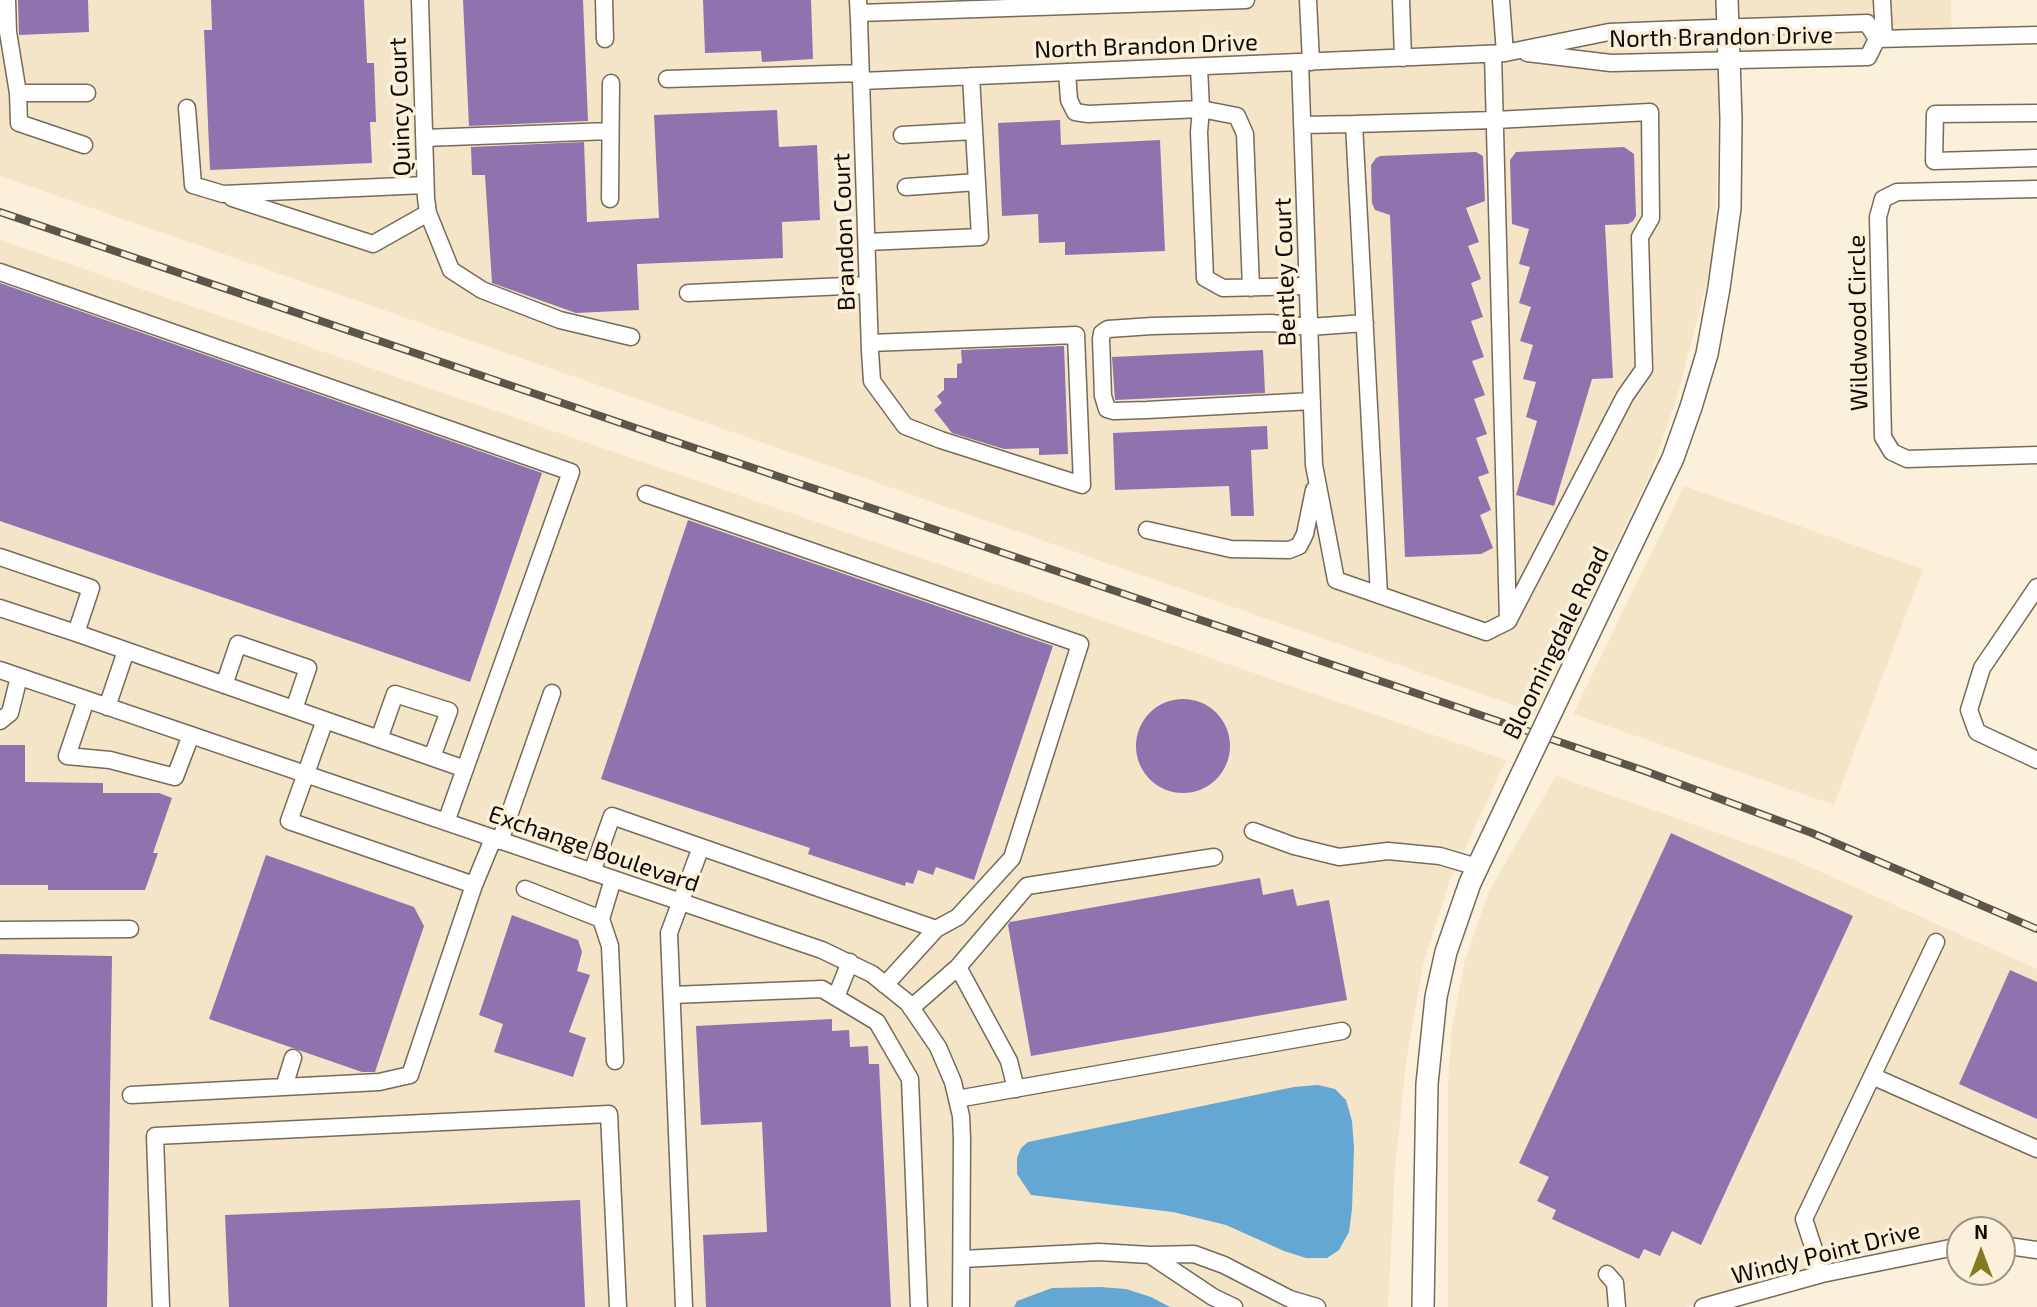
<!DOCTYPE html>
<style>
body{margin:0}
#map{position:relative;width:2037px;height:1307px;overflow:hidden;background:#fdf0da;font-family:"Exo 2",sans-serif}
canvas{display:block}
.north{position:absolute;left:1946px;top:1216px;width:70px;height:70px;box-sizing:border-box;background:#fdf0da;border:2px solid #9e9485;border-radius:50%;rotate:0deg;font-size:19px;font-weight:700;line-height:28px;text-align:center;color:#0f0b05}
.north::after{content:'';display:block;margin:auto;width:24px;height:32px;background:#86791e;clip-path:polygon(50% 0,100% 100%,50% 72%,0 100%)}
</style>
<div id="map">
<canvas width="2037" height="1307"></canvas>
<div class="north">N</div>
</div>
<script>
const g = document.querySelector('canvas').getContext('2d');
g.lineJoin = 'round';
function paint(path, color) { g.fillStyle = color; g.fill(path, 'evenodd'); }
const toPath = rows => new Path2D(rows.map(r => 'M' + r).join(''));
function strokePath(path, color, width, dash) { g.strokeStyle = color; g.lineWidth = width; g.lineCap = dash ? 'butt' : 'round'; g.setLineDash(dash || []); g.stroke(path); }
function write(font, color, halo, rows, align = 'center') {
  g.font = font + ' "Exo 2",sans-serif'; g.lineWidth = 7; g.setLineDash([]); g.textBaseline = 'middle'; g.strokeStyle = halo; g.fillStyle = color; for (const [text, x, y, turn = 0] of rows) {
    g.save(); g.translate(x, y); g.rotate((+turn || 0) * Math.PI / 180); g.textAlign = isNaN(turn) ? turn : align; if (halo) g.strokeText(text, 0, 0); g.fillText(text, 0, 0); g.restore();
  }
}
const built = toPath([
 [0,0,1717,0,1720,52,1715,249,1678,394,1651,472,1536,713,0,176],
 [1736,0,1951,0,1952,45,1739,51],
 [0,240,1506,760,1449,883,1423,965,1406,1062,1395,1169,1388,1307,0,1307],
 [1684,486,1923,569,1834,805,1573,714],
 [1556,776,1792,859,2037,969,2037,1244,2002,1237,2002,1230,1960,1230,1960,1239,1947,1240,1684,1307,1448,1307,1448,1085,1452,1027,1465,960,1489,891]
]);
const water = toPath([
 [1318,1085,1335,1089,1346,1100,1352,1121,1354,1148,1352,1209,1349,1232,1339,1250,1327,1258,1306,1258,1284,1251,1226,1225,1173,1212,1031,1195,1017,1174,1017,1158,1021,1148,1028,1142,1294,1087],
 [1100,1287,1126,1289,1151,1297,1170,1307,1014,1307,1017,1301,1052,1288]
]);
const building = toPath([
 [18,0,88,0,89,32,19,35],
 [211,0,364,0,367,63,374,63,376,122,370,122,372,163,210,170,204,30,212,30],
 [463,0,583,0,588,121,469,126],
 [703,0,811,0,813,59,762,62,761,51,705,53],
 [777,110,779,147,817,145,820,220,782,222,783,258,637,264,639,310,576,313,492,283,485,175,472,175,471,147,584,142,587,222,659,218,654,115],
 [1060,120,1061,145,1160,140,1165,251,1065,255,1065,242,1039,243,1038,214,1002,216,998,123],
 [1624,147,1634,154,1636,216,1633,221,1628,224,1605,225,1613,378,1592,379,1554,506,1516,495,1537,421,1526,417,1536,382,1523,379,1533,345,1520,341,1531,307,1519,303,1530,267,1519,264,1529,229,1512,224,1510,160,1516,152],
 [1476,152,1483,156,1485,201,1466,208,1479,242,1468,246,1481,279,1471,283,1483,317,1471,321,1484,357,1472,361,1485,395,1474,399,1487,434,1476,438,1489,473,1478,477,1491,510,1480,515,1493,548,1481,554,1405,557,1390,215,1375,210,1372,203,1371,165,1376,158,1380,156],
 [0,283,542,473,470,682,0,521],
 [1064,346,1068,454,1039,455,1039,448,1004,449,952,433,934,410,942,403,937,396,944,390,944,378,957,378,957,364,962,363,961,350],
 [1263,350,1265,393,1115,400,1112,357],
 [1267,426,1268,449,1251,450,1254,516,1231,516,1229,486,1115,490,1113,433],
 [688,520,1053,646,974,880,936,867,933,875,918,870,913,884,906,882,905,886,808,854,810,848,601,779],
 '1136 746a47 47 0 1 1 94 0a47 47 0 1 1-94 0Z',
 [0,745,25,745,25,782,103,783,103,793,159,793,172,798,153,853,158,853,145,890,48,890,48,885,0,885],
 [1671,833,1853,916,1701,1245,1672,1231,1660,1256,1644,1249,1639,1259,1552,1219,1556,1210,1537,1201,1549,1177,1519,1163],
 [266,855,414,907,424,926,375,1072,362,1072,209,1019],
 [1260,878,1263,895,1293,889,1297,906,1329,900,1347,1000,1031,1056,1008,925,1010,922],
 [512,915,578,940,582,952,577,971,590,975,569,1032,586,1038,573,1077,494,1052,503,1024,479,1015],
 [0,954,112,956,107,1307,0,1307],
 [2010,970,2037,982,2037,1119,1959,1084],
 [832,1019,832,1031,849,1030,850,1047,868,1046,869,1064,879,1064,891,1307,706,1307,703,1235,767,1232,762,1122,701,1125,696,1026],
 [580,1200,585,1307,229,1307,225,1215]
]);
const minor = toPath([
 [7,0,8,32,18,93,19,123,84,145],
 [420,0,426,198,428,213,451,270,482,290,560,320,631,337],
 [604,0,605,39],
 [858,0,859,20,870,351,872,381,905,426,941,440,1082,485,1076,335,870,343],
 [1308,0,1311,62],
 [1401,0,1403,58],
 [1501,0,1505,53],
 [1882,0,1884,39],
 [859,13,1246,0],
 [1877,39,2037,35],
 [1527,53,1611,63,1868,57,1877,39],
 [1300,62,1314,465,1336,580,1486,632,1508,621,1493,54],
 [1067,72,1069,100,1075,112,1088,114,1201,109,1199,67],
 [667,79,861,73],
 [862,81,1505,53,1609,32,1685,29,1867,23,1877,39],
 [18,93,87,93],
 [187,108,193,185,223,194,425,185],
 [2037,113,1935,114,1934,161,2037,158],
 [1302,125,1354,124],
 [902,135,974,131],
 [424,138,610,131],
 [906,187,977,182],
 [2037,189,1897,192,1883,199,1878,217,1883,437,1892,452,1907,459,2037,455],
 [232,198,373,244,428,213],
 [610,199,611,83],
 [867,242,980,237,971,76],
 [0,272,571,472,446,822],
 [1251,288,1245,134,1237,116,1201,109,1199,132,1205,278,1223,288,1308,286],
 [688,293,868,285],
 [1312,401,1147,410,1114,411,1107,409,1103,396,1101,339,1102,333,1108,329,1152,326,1271,323,1309,327,1365,323],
 [1147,530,1231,549,1289,550,1299,546,1305,534,1314,490],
 [0,557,91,588,76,633,465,769],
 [2037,587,1982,668,1969,710,1977,732,2037,760],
 [1379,595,1354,124,1495,120,1650,112,1651,218,1640,237,1644,369,1625,396,1508,621],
 [0,608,76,633],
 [0,670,822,950,872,974,908,1003,938,1047,953,1082,961,1116,962,1139,961,1307],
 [224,685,238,644,308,668,294,709],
 [86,700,67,756,110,760,175,777,191,735],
 [107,707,126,651],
 [325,720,289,821,474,885,493,839],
 [0,721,10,713,19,677],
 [379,739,395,694,449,711,432,757],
 [1253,831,1294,846,1339,857,1388,851,1440,856,1477,867],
 [500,841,552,693],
 [592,872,612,816,936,929,958,917,1012,858,1080,644,646,494],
 [525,889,601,919,613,879],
 [601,919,610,946,615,1061],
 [0,930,130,929],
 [958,967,1009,1061,1016,1089],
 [885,985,936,929],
 [672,995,822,989,877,1022,910,1079,919,1307],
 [836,997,850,962],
 [911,1008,958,967,1027,886,1214,857],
 [1872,1076,2037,1149],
 [284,1087,293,1058],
 [131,1095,379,1082,410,1075,474,885],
 [957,1099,1342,1031],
 [2002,1245,2037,1250],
 [1150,1255,1213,1297,1234,1307],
 [962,1259,1099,1252,1150,1255,1194,1254,1224,1265,1290,1299,1317,1307],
 [1607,1274,1615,1283,1617,1307],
 [1822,1274,1804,1219,1936,942],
 [161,1307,155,1136,609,1114,618,1307],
 [684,1307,669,933,701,847],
 [1703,1307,1822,1274,1960,1246]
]);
const major = toPath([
 [1569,675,1673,458,1691,407,1707,354,1719,288,1730,208,1731,119,1727,0],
 [1423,1307,1427,1084,1436,997,1446,952,1470,883,1516,786]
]);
const rail = toPath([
 [0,212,1645,771,1812,833,2037,929]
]);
const majorBridge = toPath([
 [1516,786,1569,675]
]);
const streetNames = [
 ["North Brandon Drive",1721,37,-1],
 ["North Brandon Drive",1146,46,-2],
 ["Quincy Court",400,107,-92],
 ["Brandon Court",844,232,-92],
 ["Bentley Court",1285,272,-92],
 ["Wildwood Circle",1858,323,-91],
 ["Bloomingdale Road",1556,643,-64],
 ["Exchange Boulevard",594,849,19],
 ["Windy Point Drive",1826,1253,-14]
];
paint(built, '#f4e4c8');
paint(water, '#64a7d2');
paint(building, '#8e73af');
strokePath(minor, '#766b58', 19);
strokePath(major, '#766b58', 24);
strokePath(minor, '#fff', 16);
strokePath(major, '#fff', 21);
strokePath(rail, '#5c554a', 8);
strokePath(rail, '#fdf0da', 5, [16]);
strokePath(majorBridge, '#766b58', 24, []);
strokePath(majorBridge, '#fff', 21);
write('24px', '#0f0b05', '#fdf0da', streetNames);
</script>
